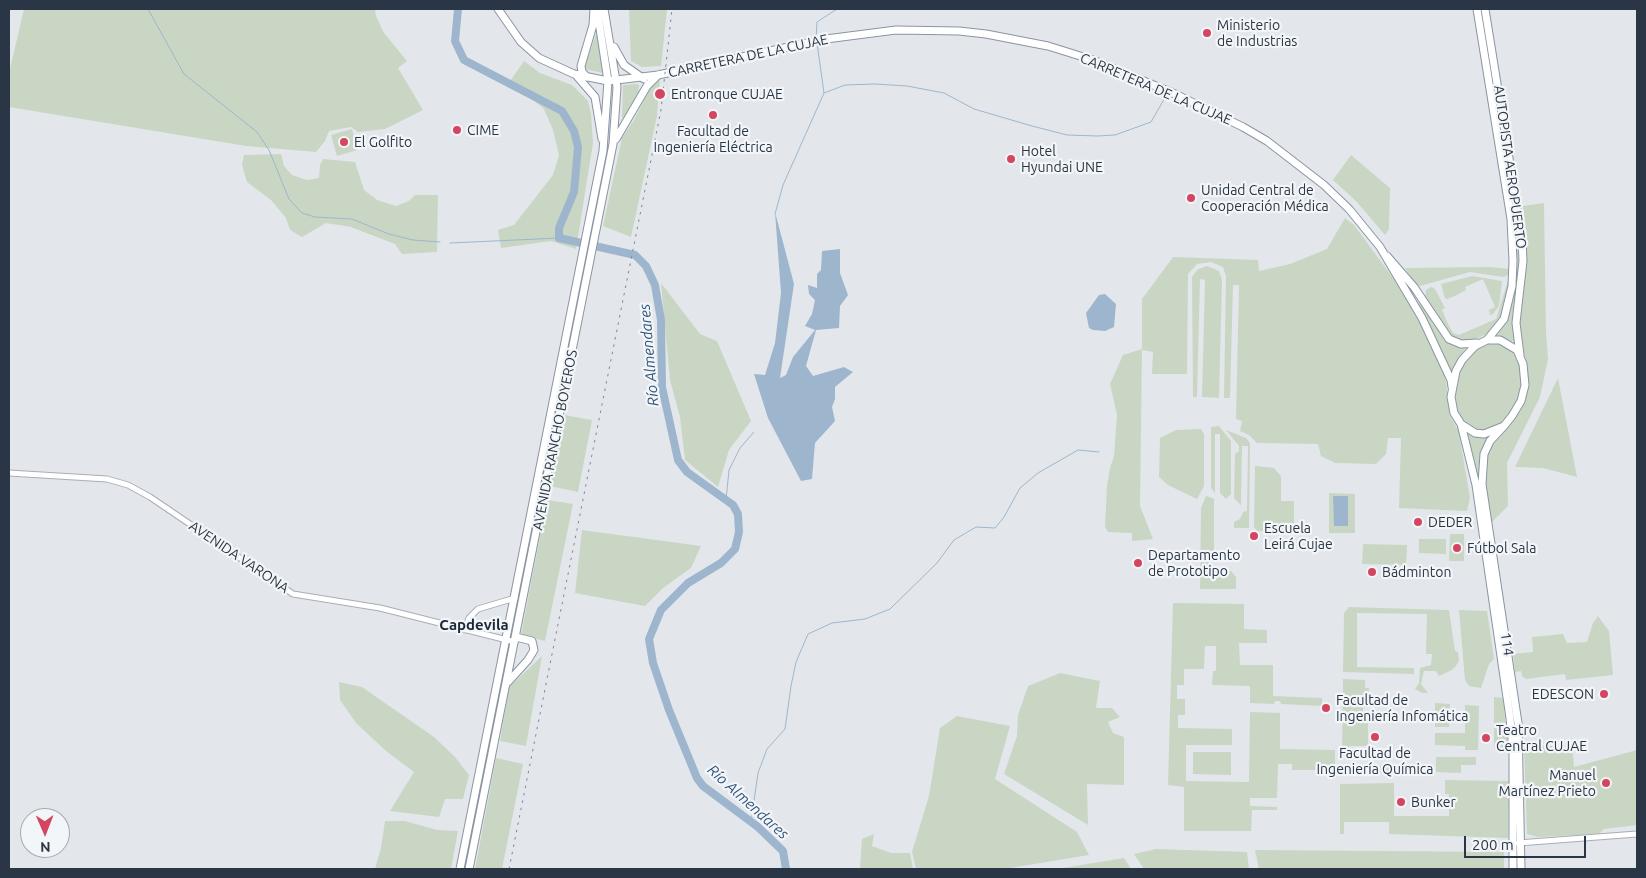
<!DOCTYPE html>
<meta charset="utf-8">
<style>
body{margin:0}
#map{position:relative;width:1646px;height:878px;overflow:hidden;background:#e3e7ec;font-family:Ubuntu,sans-serif}
canvas{display:block}
.frame{position:absolute;inset:0;border:10px solid #2a3545;pointer-events:none}
.north{position:absolute;left:20px;top:808px;width:50px;height:50px;box-sizing:border-box;background:#f3f6f9;border:1px solid #a3a9b1;border-radius:50%;rotate:179deg;font-size:14px;font-weight:700;line-height:20px;text-align:center;color:#2a3545}
.north::after{content:'';display:block;margin:auto;width:18px;height:22px;background:#d44560;clip-path:polygon(50% 0,100% 100%,50% 72%,0 100%)}
.scale{position:absolute;left:1464px;top:836px;width:122px;height:22px;box-sizing:border-box;border:2px solid #2a3545;border-top:0;padding-left:6px;font-size:15px;line-height:18px;white-space:nowrap;color:#2a3545;-webkit-text-stroke:4px #f3f6f9;paint-order:stroke}
</style>
<div id="map">
<canvas width="1646" height="878"></canvas>
<div class="frame"></div>
<div class="north">N</div>
<div class="scale">200 m</div>
</div>
<script>
const g = document.querySelector('canvas').getContext('2d');
g.lineJoin = 'round';
function paint(path, color) { g.fillStyle = color; g.fill(path, 'evenodd'); }
const toPath = rows => new Path2D(rows.map(r => 'M' + r).join(''));
function strokePath(path, color, width, dash) { g.strokeStyle = color; g.lineWidth = width; g.lineCap = dash ? 'butt' : 'round'; g.setLineDash(dash || []); g.stroke(path); }
function write(font, color, halo, rows, align = 'center') {
  g.font = font + ' Ubuntu,sans-serif'; g.lineWidth = 4.5; g.setLineDash([]); g.textBaseline = 'middle'; g.strokeStyle = halo; g.fillStyle = color; for (const [text, x, y, turn = 0] of rows) {
    g.save(); g.translate(x, y); g.rotate((+turn || 0) * Math.PI / 180); g.textAlign = isNaN(turn) ? turn : align; if (halo) g.strokeText(text, 0, 0); g.fillText(text, 0, 0); g.restore();
  }
}
const green = toPath([
 [24,9,375,9,376,16,384,33,407,61,398,68,423,110,385,129,358,132,351,127,329,131,325,141,316,152,246,146,9,107,10,69],
 [629,9,667,9,661,66,642,67,631,61],
 [598,28,603,73,584,69],
 [524,61,540,73,572,85,588,101,591,113,593,143,576,249,551,241,501,248,498,230,514,225,553,175,559,155,553,130,544,109,510,81],
 [660,80,657,116,631,237,603,226,622,138,634,120,652,85],
 [637,84,639,85,638,93,624,118,622,117,623,85],
 [1500,121,1519,238,1518,294,1513,321,1515,342,1496,335,1503,326,1514,281,1498,122],
 [352,129,357,150,337,156,331,135],
 [281,154,284,166,292,175,307,180,319,178,320,165,323,159,355,162,364,190,377,200,396,206,409,201,415,195,438,195,437,252,402,254,395,244,351,227,326,223,302,237,290,230,286,218,271,200,247,182,242,165,244,155],
 [1351,155,1390,188,1389,229,1385,235,1356,201,1333,180],
 [1544,203,1546,333,1548,359,1540,397,1507,463,1508,506,1490,524,1485,483,1487,457,1493,443,1520,411,1527,393,1526,364,1519,323,1527,261,1523,206],
 [1345,218,1354,225,1402,290,1417,314,1445,373,1450,416,1462,436,1460,439,1470,498,1467,511,1399,508,1401,438,1388,438,1386,454,1376,464,1335,463,1321,456,1318,444,1257,443,1249,435,1240,431,1242,421,1236,419,1239,285,1233,285,1230,398,1224,398,1226,276,1223,267,1211,262,1197,264,1188,274,1187,374,1152,374,1153,352,1142,350,1140,506,1153,539,1132,541,1132,533,1108,532,1105,527,1107,486,1110,468,1114,456,1117,415,1110,384,1123,355,1142,349,1142,299,1173,257,1258,260,1259,271,1290,264,1327,249],
 [1207,266,1219,271,1222,280,1219,398,1202,397,1205,280,1200,279,1197,397,1193,397,1192,277,1197,270],
 [1489,267,1510,269,1508,275,1503,277,1470,272,1420,286,1416,285,1405,268],
 [1510,274,1509,293,1503,315,1492,332,1468,342,1463,342,1449,335,1425,299,1426,290,1431,287,1435,289,1445,308,1442,310,1449,326,1453,333,1459,335,1496,319],
 [1472,276,1502,281,1499,306,1493,314,1490,315,1489,310,1495,307,1483,279,1465,287,1466,290,1455,296,1447,299,1445,298,1441,284],
 [661,283,700,334,717,341,751,421,729,450,718,487,685,460,680,417,670,380],
 [1420,298,1440,331,1467,347,1458,359,1451,374,1427,324,1419,303],
 [1495,342,1512,348,1520,361,1523,375,1521,386,1516,407,1505,422,1496,428,1481,431,1471,428,1461,420,1456,409,1454,396,1457,376,1470,354,1483,344],
 [1558,378,1563,404,1577,477,1543,468,1515,467],
 [564,415,592,420,578,492,550,486],
 [1219,426,1231,441,1231,494,1226,499,1220,493,1220,434,1215,434,1215,493,1211,488,1211,427],
 [1201,429,1204,434,1204,486,1197,499,1168,485,1159,477,1160,438,1176,430],
 [1226,430,1246,438,1250,443,1249,528,1234,528,1234,522,1240,519,1243,512,1247,511,1248,446,1242,446,1241,505,1234,498,1235,454,1239,451,1239,446],
 [1467,434,1489,437,1482,454,1495,591],
 [1255,466,1274,468,1281,476,1281,501,1294,501,1294,531,1258,531,1254,528],
 [1329,493,1355,494,1355,533,1329,533],
 [1206,496,1214,499,1214,558,1209,561,1208,569,1231,571,1236,577,1236,589,1200,589,1201,508],
 [547,500,573,504,545,641,521,635],
 [582,530,701,546,691,568,663,588,645,606,575,593],
 [1450,534,1464,534,1464,561,1449,561],
 [1419,539,1446,539,1446,554,1419,553],
 [1363,544,1407,545,1406,565,1362,564],
 [1173,603,1244,604,1244,629,1267,630,1267,643,1239,643,1240,665,1273,665,1273,696,1322,698,1322,706,1281,704,1280,701,1275,701,1274,704,1250,703,1250,686,1212,685,1213,671,1216,671,1216,646,1205,646,1204,669,1184,669,1184,685,1177,685,1177,699,1185,699,1185,715,1178,715,1178,728,1232,729,1232,745,1186,745,1186,781,1249,782,1250,712,1280,713,1280,749,1335,750,1335,777,1327,777,1327,770,1292,770,1292,764,1278,764,1277,798,1250,798,1250,806,1277,807,1277,810,1252,810,1251,831,1184,831,1184,787,1168,785],
 [1349,607,1449,610,1455,651,1458,652,1459,660,1456,666,1452,670,1439,676,1436,671,1424,671,1421,684,1428,693,1422,693,1415,689,1419,683,1420,668,1431,665,1432,654,1426,654,1427,614,1357,613,1357,667,1414,668,1414,674,1343,672,1344,613],
 [1459,610,1487,611,1494,659,1489,664,1481,688,1469,686,1465,680],
 [1598,616,1609,631,1613,675,1566,680,1565,674,1526,679,1522,676,1521,671,1515,672,1513,654,1533,652,1532,637,1563,634,1567,643,1587,642,1593,623],
 [542,656,526,746,500,741,509,687],
 [1060,673,1100,681,1096,708,1112,708,1120,717,1108,722,1113,733,1124,737,1124,785,1087,784,1088,825,1004,774,1017,736,1018,715,1028,686],
 [1343,679,1365,680,1365,688,1369,688,1368,703,1376,703,1376,707,1363,707,1363,715,1368,716,1368,746,1349,746,1348,757,1342,756],
 [339,682,362,687,434,737,455,757,469,775,463,799,445,799,439,817,390,811,414,772,386,751,356,723,340,700],
 [1494,697,1503,698,1508,749,1494,749],
 [1435,703,1450,704,1449,727,1435,727],
 [1465,705,1479,706,1478,750,1465,750,1465,746,1435,745,1435,733,1465,733],
 [957,716,1010,726,995,779,1077,832,1089,855,1004,869,916,869,912,852,929,796,940,728],
 [1572,745,1574,767,1637,750,1637,825,1604,829,1599,834,1538,837,1527,834,1524,747],
 [1193,752,1231,752,1231,775,1193,774],
 [1436,757,1476,757,1476,765,1461,765,1461,773,1436,772],
 [496,758,523,764,502,869,475,869],
 [1342,765,1408,766,1408,773,1342,772],
 [1445,780,1509,781,1508,838,1389,834,1389,822,1344,822,1344,834,1340,834,1340,784,1394,783,1394,816,1449,816,1449,794,1445,794],
 [385,821,405,821,437,830,458,831,451,869,375,869,381,848],
 [874,834,872,846,891,853,910,853,913,869,860,869,862,839],
 [1156,849,1247,852,1249,869,1144,869,1134,854],
 [1255,850,1504,852,1504,869,1259,869],
 [1124,858,1131,869,1057,869]
]);
const water = toPath([
 [775,212,794,284,780,378,786,375,793,357,815,330,805,326,812,314,815,300,809,294,808,285,817,288,817,274,821,270,822,251,840,249,840,273,848,295,840,306,839,328,816,330,806,366,813,376,844,367,853,372,835,387,835,399,832,407,835,421,815,443,812,479,801,481,768,418,754,374,765,375,775,343,781,293],
 [1105,294,1116,304,1114,327,1105,331,1093,330,1089,328,1086,313,1099,295],
 [1333,496,1348,496,1348,526,1334,526]
]);
const stream = toPath([
 [148,9,184,74,257,132,269,150,289,199,302,213,315,217,352,219,389,234,413,240,440,242],
 [816,39,817,22,837,9],
 [824,93,845,85,875,84,907,86,944,93,974,109,1032,126,1067,135,1098,136,1115,135,1151,122,1166,96],
 [775,214,783,185,824,93,817,43],
 [450,243,559,238],
 [726,500,729,470,740,448,754,432],
 [751,822,758,773,767,749,785,729,791,686,796,662,808,634,832,623,865,619,890,609,937,563,954,540,976,527,995,528,1004,517,1020,488,1038,473,1078,450,1099,452]
]);
const river = toPath([
 [458,9,455,41,464,60,562,111,574,131,578,147,574,192,559,228,559,238,635,255,646,266,655,285,661,320,662,387,678,460,687,472,733,505,738,514,739,532,735,549,721,563,688,583,661,610,649,639,653,663,669,710,697,778,703,786,758,827,783,851,786,869]
]);
const secondary = toPath([
 [9,473,107,479,128,485,150,497,293,594,380,608,515,642],
 [465,630,469,618,478,609,515,598],
 [1518,843,1637,834]
]);
const highway = toPath([
 [498,9,521,42,539,58,574,74,608,81,658,75,826,39,896,30,959,31,986,34,1048,46,1093,60,1175,94,1243,127,1267,141,1324,185,1349,209,1380,247,1422,318,1451,380,1452,387],
 [1477,9,1511,219,1513,261,1512,286,1504,319,1487,340],
 [1485,9,1522,239,1523,261,1516,323,1520,355],
 [614,47,624,65,644,79],
 [576,75,595,97,602,139],
 [587,77,582,72,581,66,593,25,594,9],
 [616,139,647,86,658,75],
 [1387,256,1414,287,1449,339,1461,344,1477,343],
 [1487,340,1500,340,1517,350,1523,364,1525,385,1521,401,1512,416,1504,426,1484,434,1475,433,1461,424,1454,413,1451,397,1456,371,1462,360,1475,346,1487,340],
 [1461,424,1476,485,1510,718,1513,751,1513,869],
 [1504,426,1490,441,1484,454,1482,484,1518,723,1521,869],
 [508,682,528,660,534,650,532,641,516,637],
 [460,869,603,151,608,81,597,9],
 [469,869,613,144,617,87,604,9]
]);
const rail = toPath([
 [509,869,661,110,672,9]
]);
const markers = [
 [1207,33,5,"#d44560"],
 [660,94,6,"#d44560"],
 [713,115,5,"#d44560"],
 [457,130,5,"#d44560"],
 [344,142,5,"#d44560"],
 [1011,159,5,"#d44560"],
 [1191,198,5,"#d44560"],
 [1418,522,5,"#d44560"],
 [1254,536,5,"#d44560"],
 [1457,548,5,"#d44560"],
 [1138,563,5,"#d44560"],
 [1372,572,5,"#d44560"],
 [1604,694,5,"#d44560"],
 [1326,708,5,"#d44560"],
 [1375,737,5,"#d44560"],
 [1486,738,5,"#d44560"],
 [1606,783,5,"#d44560"],
 [1401,802,5,"#d44560"]
];
const poiNames = [
 ["Ministerio",1217,25],
 ["de Industrias",1217,41],
 ["Entronque CUJAE",671,94],
 ["CIME",467,130],
 ["Facultad de",713,131,"center"],
 ["Ingeniería Eléctrica",713,147,"center"],
 ["El Golfito",354,142],
 ["Hotel",1021,151],
 ["Hyundai UNE",1021,167],
 ["Unidad Central de",1201,190],
 ["Cooperación Médica",1201,206],
 ["DEDER",1428,522],
 ["Escuela",1264,528],
 ["Leirá Cujae",1264,544],
 ["Fútbol Sala",1467,548],
 ["Departamento",1148,555],
 ["de Prototipo",1148,571],
 ["Bádminton",1382,572],
 ["EDESCON",1594,694,"right"],
 ["Facultad de",1336,700],
 ["Ingeniería Infomática",1336,716],
 ["Teatro",1496,730],
 ["Central CUJAE",1496,746],
 ["Facultad de",1375,753,"center"],
 ["Ingeniería Química",1375,769,"center"],
 ["Manuel",1596,775,"right"],
 ["Martínez Prieto",1596,791,"right"],
 ["Bunker",1411,802]
];
const streetNames = [
 ["CARRETERA DE LA CUJAE",748,56,-12],
 ["CARRETERA DE LA CUJAE",1156,89,23],
 ["AUTOPISTA AEROPUERTO",1510,167,82],
 ["AVENIDA RANCHO BOYEROS",555,440,-79],
 ["AVENIDA VARONA",239,557,34],
 ["114",1507,644,82]
];
const waterNames = [
 ["Río Almendares",649,355,-95],
 ["Río Almendares",748,802,42]
];
const neighbourhoodNames = [
 ["Capdevila",474,625]
];
paint(green, '#c9d6c4');
paint(water, '#9db6cd');
strokePath(stream, '#9db6cd', 1);
strokePath(river, '#9db6cd', 8);
strokePath(secondary, '#a8aeb7', 7);
strokePath(highway, '#8a95a3', 9);
strokePath(secondary, '#fff', 5);
strokePath(highway, '#fff', 7);
strokePath(rail, '#7c8796', 1, [2.5, 5]);
for (const [x, y, r, color] of markers) { const dot = new Path2D(); dot.arc(x, y, r, 0, 2 * Math.PI); g.fillStyle = color; g.fill(dot); strokePath(dot, '#f3f6f9', 2); }
write('14px', '#2a3545', '#f3f6f9', poiNames, 'left');
write('14px', '#2a3545', '#f3f6f9', streetNames);
write('italic 15px', '#32557b', '#f3f6f9', waterNames);
write('bold 15px', '#1c2636', '#f3f6f9', neighbourhoodNames);
</script>
